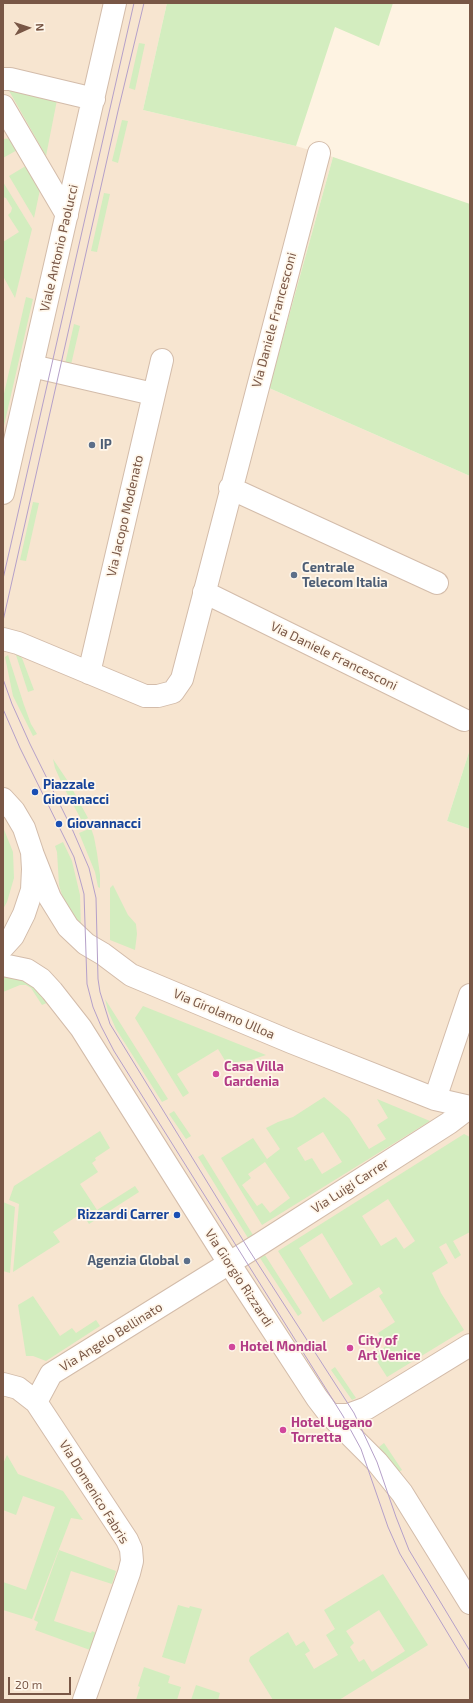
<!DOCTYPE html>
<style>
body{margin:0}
#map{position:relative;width:473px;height:1703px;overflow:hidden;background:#fef3e2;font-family:"Exo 2",sans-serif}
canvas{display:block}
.frame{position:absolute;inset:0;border:4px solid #795746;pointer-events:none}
.north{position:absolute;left:8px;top:8px;width:40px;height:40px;-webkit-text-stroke:3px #fff7eb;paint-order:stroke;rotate:87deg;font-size:11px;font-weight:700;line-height:16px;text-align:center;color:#795746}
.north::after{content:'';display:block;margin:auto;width:14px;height:18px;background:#795746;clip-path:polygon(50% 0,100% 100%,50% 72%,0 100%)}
.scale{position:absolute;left:8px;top:1677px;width:63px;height:18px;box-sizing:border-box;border:2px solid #795746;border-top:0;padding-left:5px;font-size:12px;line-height:14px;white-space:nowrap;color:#795746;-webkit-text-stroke:3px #fff7eb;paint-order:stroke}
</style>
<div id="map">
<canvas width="473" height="1703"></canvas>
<div class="frame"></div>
<div class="north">N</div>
<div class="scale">20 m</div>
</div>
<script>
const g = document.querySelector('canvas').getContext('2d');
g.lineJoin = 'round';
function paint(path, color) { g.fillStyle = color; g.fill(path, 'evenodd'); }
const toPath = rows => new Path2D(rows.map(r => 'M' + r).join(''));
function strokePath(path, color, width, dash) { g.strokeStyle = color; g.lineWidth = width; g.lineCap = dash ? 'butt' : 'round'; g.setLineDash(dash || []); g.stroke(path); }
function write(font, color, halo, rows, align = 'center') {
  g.font = font + ' "Exo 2",sans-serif'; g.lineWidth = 3.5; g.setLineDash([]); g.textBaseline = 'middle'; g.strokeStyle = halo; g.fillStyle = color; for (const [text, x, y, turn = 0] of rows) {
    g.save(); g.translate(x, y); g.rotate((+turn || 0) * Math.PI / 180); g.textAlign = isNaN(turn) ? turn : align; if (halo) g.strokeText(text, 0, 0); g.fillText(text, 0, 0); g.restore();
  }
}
const residential = toPath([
 [3,3,167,3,143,110,296,146,333,157,269,388,470,476,470,749,447,821,470,829,470,1700,3,1700]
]);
const green = toPath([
 [167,3,393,3,379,46,335,27,296,146,143,110],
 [139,43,145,44,135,90,129,88],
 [8,89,57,100,46,156],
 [122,120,128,121,118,163,112,161],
 [12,138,19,149,3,158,3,139],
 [333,157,470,204,470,476,269,388],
 [29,164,41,185,34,218,9,176],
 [3,182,32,229,15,298,3,276,3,242,19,232,8,215,11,212,12,208,6,198,3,197],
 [104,193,110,194,97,252,91,251],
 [26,297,33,299,3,430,3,398],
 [74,324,80,326,70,369,65,364],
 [33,502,39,503,26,561,20,560],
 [15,652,22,658,34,690,28,692],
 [8,655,24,705,31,724,37,734,33,736,13,696,5,657],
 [470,749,470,829,447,821],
 [53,759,69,783,88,818,82,821,63,786,55,768],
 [3,827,13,852,14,878,7,902,3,909],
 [91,828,94,837,97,853,100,875,100,888,98,887,95,872,79,833],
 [63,842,72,861,80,895,81,931,64,902,59,885,57,852,55,846],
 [113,885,128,915,136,924,137,934,135,950,110,940,110,888],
 [3,975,29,982,49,1002,42,1005,31,988,26,985,20,985,3,992],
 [105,999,168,1099,162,1102,116,1029,108,1011],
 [143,1006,266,1055,251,1060,237,1062,229,1067,218,1049,177,1074,189,1093,183,1097,135,1018],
 [324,1097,349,1118,369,1149,386,1139,377,1125,388,1118,377,1099,430,1121,262,1225,221,1158,253,1138,267,1159,280,1149,266,1128,278,1122,293,1117],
 [323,1132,342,1162,322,1174,312,1158,305,1161,297,1148],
 [265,1162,290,1198,270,1213,262,1203,257,1206,242,1185,251,1178,248,1174],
 [174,1111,191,1136,186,1139,169,1114],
 [100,1131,110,1148,95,1158,96,1160,92,1163,98,1172,80,1184,97,1210,135,1186,139,1192,89,1224,82,1213,53,1232,60,1242,13,1272,19,1204,9,1200,14,1186],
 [464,1134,470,1137,470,1232,453,1241,461,1255,455,1259,446,1243,439,1247,448,1263,432,1273,441,1293,464,1330,387,1377,373,1355,386,1346,378,1333,395,1322,379,1296,383,1293,379,1287,323,1322,278,1251],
 [388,1199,415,1241,404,1249,396,1237,381,1246,362,1216],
 [322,1233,353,1284,330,1299,299,1248],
 [203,1154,253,1235,248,1238,198,1157],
 [3,1202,15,1207,10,1273,3,1271],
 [265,1255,302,1313,298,1316,260,1258],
 [33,1296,60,1336,72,1328,76,1333,96,1320,100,1326,46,1361,33,1356,26,1356,18,1305],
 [335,1367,356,1398,352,1400,331,1370],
 [384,1443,402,1470,397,1473,379,1447],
 [7,1455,18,1474,63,1491,83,1520,71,1518,32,1619,3,1610,3,1582,26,1590,55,1507,23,1496,16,1515,3,1510,3,1464],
 [59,1550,116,1571,112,1584,71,1571,54,1621,91,1633,92,1631,96,1633,90,1650,35,1630,38,1622,34,1620],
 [383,1574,428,1645,339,1700,273,1700,249,1661,250,1657,288,1632,296,1646,304,1641,310,1651,305,1654,314,1669,338,1655,326,1635,335,1629,324,1610],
 [379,1610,405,1651,372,1672,364,1659,359,1662,350,1647,354,1643,346,1631],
 [178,1605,189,1608,190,1606,202,1609,185,1664,162,1657],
 [144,1667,170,1676,168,1683,181,1687,177,1700,136,1700,140,1687,138,1686],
 [196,1685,220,1693,218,1700,191,1700]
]);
const minor = toPath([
 [32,366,153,394],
 [230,488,437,583],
 [204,592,464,720],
 [3,639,18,643,145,696,158,696,173,692,182,679,319,153],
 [89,673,162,360],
 [33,855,50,898,68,927,86,944,103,954,131,975,291,1042,435,1099,470,1107],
 [435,1099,470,995],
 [3,1384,18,1388,36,1402,127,1540,131,1549,132,1561,129,1573,84,1700],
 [36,1402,51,1374,260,1244,449,1123,470,1107],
 [330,1415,348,1415,367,1408,470,1345]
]);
const tertiary = toPath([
 [3,79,10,79,94,99],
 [3,106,67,215],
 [3,493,115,3],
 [3,799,14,811,24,828,32,852,33,869,32,890,24,914,13,936,3,947],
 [3,965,27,970,41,979,52,991,81,1028,229,1263,317,1398,330,1415,377,1462,402,1493,470,1603]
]);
const tram = toPath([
 [3,579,134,3],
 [3,621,118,111,144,3],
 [3,679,12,704,30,744,73,831,89,868,96,898,98,979,100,992,110,1024,249,1250,354,1413,377,1462,396,1517,409,1550,470,1651],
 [3,709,20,748,74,857,84,894,87,984,93,1007,101,1026,114,1051,343,1416,361,1449,388,1527,400,1554,470,1670]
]);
const markers = [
 [92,445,4,"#5c6f8a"],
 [294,575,4,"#5c6f8a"],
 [35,792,4,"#1a4fb4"],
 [59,824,4,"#1a4fb4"],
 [216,1074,4,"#d1479c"],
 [177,1215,4,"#1a4fb4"],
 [187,1261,4,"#5c6f8a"],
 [232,1347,4,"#d1479c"],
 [350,1348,4,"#d1479c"],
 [283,1430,4,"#d1479c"]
];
const streetNames = [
 ["Viale Antonio Paolucci",59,248,-77],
 ["Via Daniele Francesconi",274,320,-75],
 ["Via Jacopo Modenato",125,516,-77],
 ["Via Daniele Francesconi",334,656,26],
 ["Via Girolamo Ulloa",224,1014,23],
 ["Via Luigi Carrer",350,1186,-33],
 ["Via Giorgio Rizzardi",239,1278,57],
 ["Via Angelo Bellinato",111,1337,-32],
 ["Via Domenico Fabris",94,1492,58]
];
const serviceNames = [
 ["IP",100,445],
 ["Centrale",302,568],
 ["Telecom Italia",302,583],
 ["Agenzia Global",179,1261,"right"]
];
const transitNames = [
 ["Piazzale",43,785],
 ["Giovanacci",43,800],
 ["Giovannacci",67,824],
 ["Rizzardi Carrer",169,1215,"right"]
];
const hotelNames = [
 ["Casa Villa",224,1067],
 ["Gardenia",224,1082],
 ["City of",358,1341],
 ["Art Venice",358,1356],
 ["Hotel Mondial",240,1347],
 ["Hotel Lugano",291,1423],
 ["Torretta",291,1438]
];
paint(residential, '#f7e5d0');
paint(green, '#d3edbf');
strokePath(minor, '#d3bcaa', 24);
strokePath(tertiary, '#d3bcaa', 24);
strokePath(minor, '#fff', 22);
strokePath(tertiary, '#fff', 22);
strokePath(tram, '#b5a0c9', 1);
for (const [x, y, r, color] of markers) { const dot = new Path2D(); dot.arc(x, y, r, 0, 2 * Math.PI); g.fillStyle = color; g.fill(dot); strokePath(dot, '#fff7eb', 1.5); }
write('13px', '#795746', '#fff7eb', streetNames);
write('bold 13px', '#4e5e75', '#fff7eb', serviceNames, 'left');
write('bold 13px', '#164399', '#fff7eb', transitNames, 'left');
write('bold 13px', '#b23c85', '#fff7eb', hotelNames, 'left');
</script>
